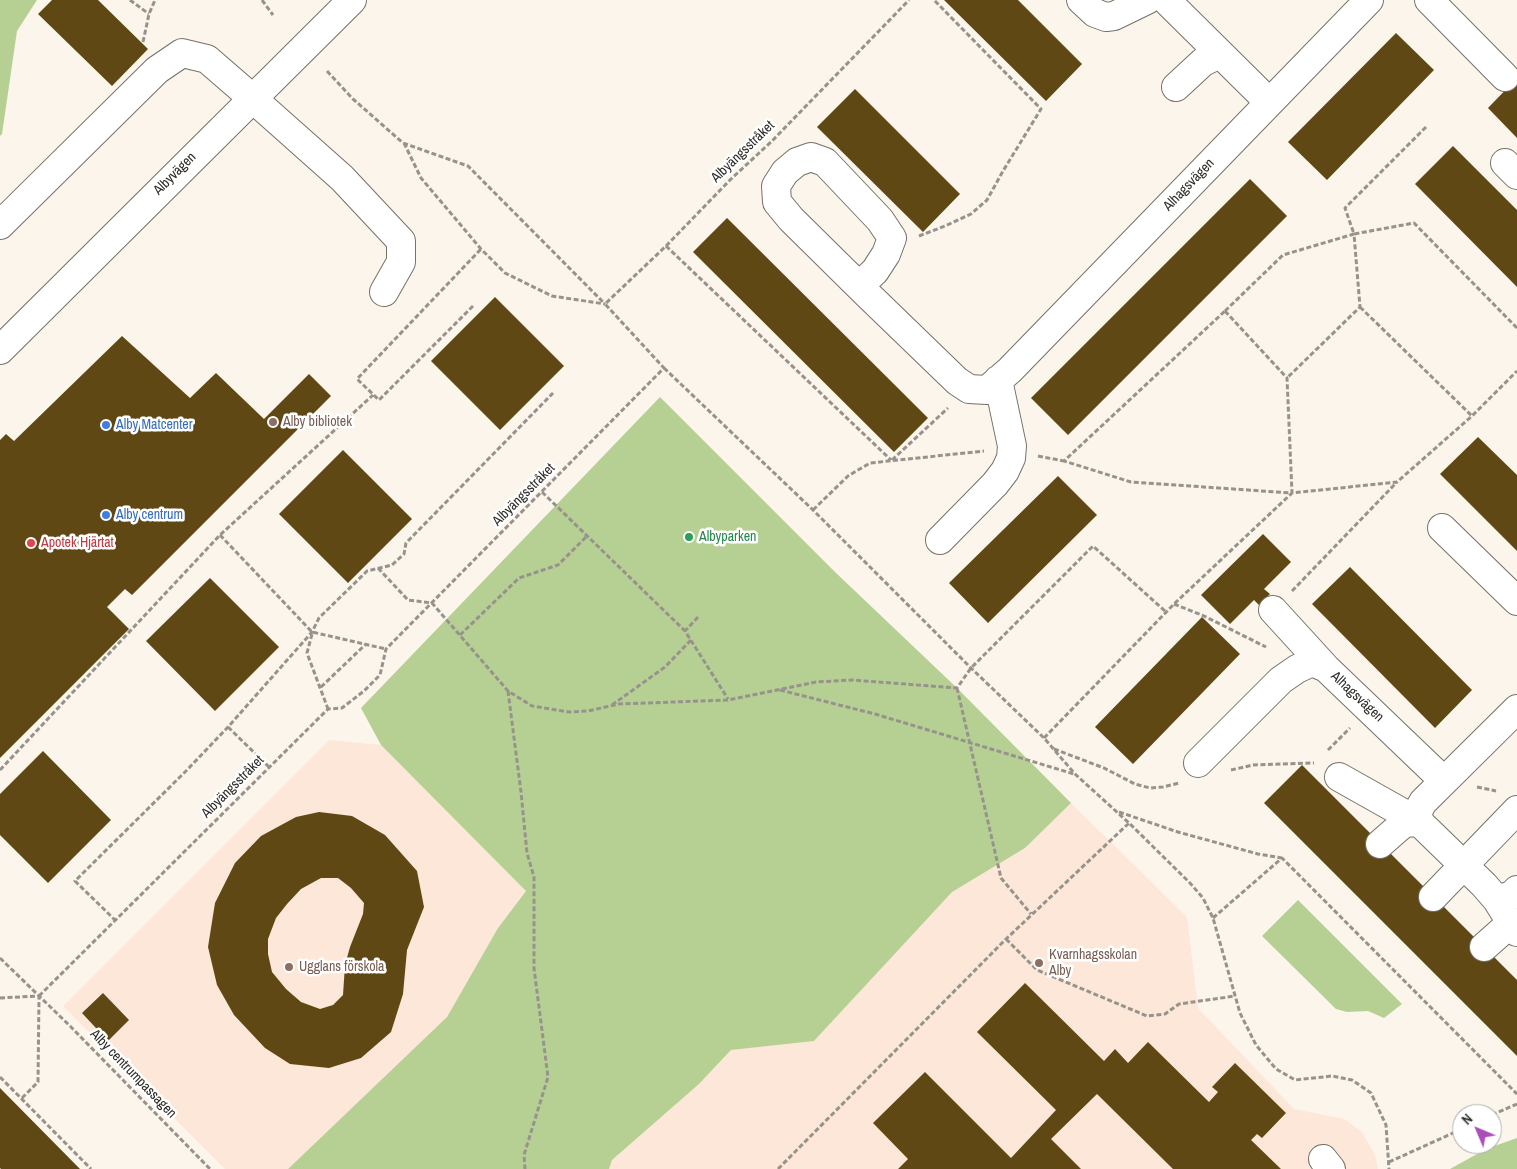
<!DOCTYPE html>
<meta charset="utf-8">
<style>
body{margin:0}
#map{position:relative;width:1517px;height:1169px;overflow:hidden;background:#fbf5eb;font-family:"Archivo Narrow",sans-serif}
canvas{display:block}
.north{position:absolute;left:1452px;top:1104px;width:50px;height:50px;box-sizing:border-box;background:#fff;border:1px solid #abaaa9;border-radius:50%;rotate:315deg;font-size:14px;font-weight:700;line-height:20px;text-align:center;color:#2d2b27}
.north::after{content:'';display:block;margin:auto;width:18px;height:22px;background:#aa4eb9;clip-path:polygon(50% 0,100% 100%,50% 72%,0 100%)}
</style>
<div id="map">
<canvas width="1517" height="1169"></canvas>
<div class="north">N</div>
</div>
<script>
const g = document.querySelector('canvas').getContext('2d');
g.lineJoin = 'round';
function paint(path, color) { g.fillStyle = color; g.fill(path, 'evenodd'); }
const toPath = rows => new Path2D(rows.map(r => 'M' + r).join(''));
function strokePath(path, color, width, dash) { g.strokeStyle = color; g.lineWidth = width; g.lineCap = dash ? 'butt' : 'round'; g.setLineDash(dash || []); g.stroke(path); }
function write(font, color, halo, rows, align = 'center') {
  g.font = font + ' "Archivo Narrow",sans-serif'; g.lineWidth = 5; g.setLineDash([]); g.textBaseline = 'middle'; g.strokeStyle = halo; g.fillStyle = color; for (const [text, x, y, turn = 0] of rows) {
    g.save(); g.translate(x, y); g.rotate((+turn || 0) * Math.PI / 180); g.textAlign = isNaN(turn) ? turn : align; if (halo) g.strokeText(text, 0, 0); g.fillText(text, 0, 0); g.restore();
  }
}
const education = toPath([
 [329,740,381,745,526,890,498,928,447,1017,288,1169,225,1169,63,1006],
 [1071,803,1187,917,1198,1008,1294,1109,1344,1119,1362,1132,1375,1155,1378,1169,609,1169,612,1160,699,1084,731,1050,814,1041,952,891,1025,848]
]);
const green = toPath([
 [0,0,37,0,17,31,2,134,0,136],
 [660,397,835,572,957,688,1071,803,1025,848,952,892,814,1041,731,1050,699,1084,612,1160,609,1169,288,1169,447,1017,498,928,526,891,381,745,361,708],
 [1298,900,1402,1004,1384,1018,1368,1011,1347,1012,1336,1009,1262,936],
 [1517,1138,1517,1169,1450,1169,1486,1149]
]);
const building = toPath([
 [52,0,98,0,148,49,112,86,38,14],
 [944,0,1018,0,1082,64,1046,101],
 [1396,33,1434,70,1327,180,1288,142],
 [1517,78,1517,138,1488,108],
 [855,89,960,194,923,232,817,127],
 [1453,146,1517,210,1517,287,1415,184],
 [1250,179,1287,216,1068,435,1031,398],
 [727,218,928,418,894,452,693,252],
 [495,297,564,366,500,430,431,361],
 [122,336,190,398,216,373,264,419,309,374,331,396,132,595,125,589,107,607,129,629,0,758,0,440,6,434,14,441],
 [1478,437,1517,475,1517,551,1440,474],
 [343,450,412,519,348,583,279,514],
 [1058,476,1097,515,988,623,949,583],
 [1263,534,1291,562,1264,589,1270,594,1259,605,1254,600,1230,624,1201,595],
 [1350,567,1472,690,1435,728,1312,604],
 [210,578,279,647,215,711,146,641],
 [1202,617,1240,654,1133,764,1095,727],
 [43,751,111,820,48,883,0,835,0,794],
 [1302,765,1517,980,1517,1056,1264,803],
 [319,812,352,816,385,835,417,871,424,907,407,950,403,994,391,1032,361,1058,329,1068,290,1064,265,1048,234,1015,217,985,208,947,215,903,235,863,261,836,296,817],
 [321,878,338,878,351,888,364,903,363,914,350,947,345,965,343,995,333,1005,320,1009,301,1002,286,989,272,972,268,954,268,939,276,918,287,904,301,889],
 [1025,983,1104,1061,1115,1049,1128,1063,1148,1042,1209,1102,1218,1092,1212,1087,1235,1063,1286,1113,1262,1138,1257,1134,1251,1140,1281,1169,1173,1169,1097,1094,1051,1139,1081,1169,898,1169,908,1159,873,1123,925,1072,1011,1158,1056,1110,977,1032],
 [103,993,129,1020,108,1041,82,1013],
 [0,1088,80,1169,1,1169,0,1168]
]);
const path = toPath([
 [130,0,149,14],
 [262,0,273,15],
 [143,42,149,14,155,0],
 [327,71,353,99,403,143,468,166,605,304],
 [1426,127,1345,208,1354,234,1414,223,1517,328],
 [404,143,421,178,481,249,505,273,552,296,605,304],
 [919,236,945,226,971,214,987,200,1003,171,1041,109,934,0],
 [666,246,891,460],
 [473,306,379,400,357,379,481,249],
 [1360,307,1472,416],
 [1225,311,1287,378,1292,493,1131,482,1064,461,1225,311],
 [1225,311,1283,255,1354,234,1360,307,1287,378],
 [664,368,813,510,971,668,1044,738,1075,774,1129,823,1190,883,1203,898,1213,918,1240,1013,1256,1045,1276,1069,1295,1080,1332,1076,1352,1080,1371,1093,1386,1125,1389,1169],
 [1038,456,1064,461],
 [892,460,948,408],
 [542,492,685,631],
 [813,510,848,476,870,463,984,451],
 [220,535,312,632,386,649],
 [378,568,408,600,432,603,508,691,532,706,569,712,588,711,619,704,728,700,816,682,852,680,957,688,971,668,1093,546,1166,612],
 [1292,591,1397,482],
 [1174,604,1204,616,1266,647],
 [698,617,685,631,728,699],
 [312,634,307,653,328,709],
 [460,635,519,578,558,565,587,536],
 [321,687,366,644],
 [957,688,1001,878,1031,914],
 [780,690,875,714,1074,774],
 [508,691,521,792,527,853,534,877,534,968,548,1077,524,1155,525,1169],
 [612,705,665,667,691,640],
 [228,727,269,767],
 [1044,738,1174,604,1292,493,1397,482,1472,416,1517,371],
 [1054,749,1104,768,1135,784,1150,788,1163,787,1179,783],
 [1328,750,1350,728],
 [0,770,220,535,373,395],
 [1231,770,1253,765,1314,763],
 [1477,787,1496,791],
 [1119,812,1178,832,1258,854,1282,858],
 [1213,918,1282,858,1517,1094],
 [116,921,75,881,186,771,228,727,312,632,319,618,367,571,392,565,404,554,406,543,553,393],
 [1006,939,1037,970,1147,1016,1165,1014,1179,1004,1235,996],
 [0,958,70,1026,210,1169],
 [39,996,328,709,342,708,364,691,380,675,386,649,664,368,605,304,666,246,730,180,772,141,909,0],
 [0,998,38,996],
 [0,1077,91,1169],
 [22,1098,38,1082,39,997],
 [1492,1115,1517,1104],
 [1389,1162,1462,1129],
 [778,1169,1006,939,1129,823]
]);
const minor = toPath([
 [1081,0,1095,13,1106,17,1114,16,1147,0],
 [1166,0,1269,102],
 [1429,0,1505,77],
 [1176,87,1203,62,1220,54],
 [1505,163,1517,175],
 [0,225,157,70,182,53,207,59,252,98,342,178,401,241,401,262,384,292],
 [859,286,875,271,886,254,892,238,880,220,825,162,811,157,797,162,785,172,776,186,777,202,791,219,867,294,957,381,969,389,987,390,1010,370,1369,0],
 [0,350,352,0],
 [1442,528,1517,601],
 [940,540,995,484,1005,471,1011,458,1012,446,998,380],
 [1273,610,1326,668],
 [1517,709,1423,802,1418,811,1419,822,1484,885,1497,900,1517,932],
 [1198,763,1281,680,1297,669,1312,662,1326,668,1444,781],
 [1339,777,1419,822],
 [1380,844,1404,823,1419,822],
 [1433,897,1517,810],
 [1497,900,1512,895,1517,890],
 [1484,947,1511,923],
 [1323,1159,1331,1169]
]);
const markers = [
 [273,422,5,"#8d6e63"],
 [106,425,5,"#3f7fe0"],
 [106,515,5,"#3f7fe0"],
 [689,537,5,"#2e9e5b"],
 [31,543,5,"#e0444e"],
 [1039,963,5,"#8d6e63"],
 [289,967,5,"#8d6e63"]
];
const streetNames = [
 ["Albyängsstråket",743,152,-44],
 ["Albyvägen",175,174,-45],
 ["Alhagsvägen",1189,185,-46],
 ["Albyängsstråket",524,495,-45],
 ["Alhagsvägen",1357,697,43],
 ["Albyängsstråket",233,787,-45],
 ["Alby centrumpassagen",133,1074,46]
];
const educationNames = [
 ["Alby bibliotek",283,422],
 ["Kvarnhagsskolan",1049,955],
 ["Alby",1049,971],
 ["Ugglans förskola",299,967]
];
const shopNames = [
 ["Alby Matcenter",116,425],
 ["Alby centrum",116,515]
];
const leisureNames = [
 ["Albyparken",699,537]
];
const healthNames = [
 ["Apotek Hjärtat",41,543]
];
paint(education, '#fce7d9');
paint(green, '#b6d094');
paint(building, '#604814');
strokePath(minor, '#767169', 30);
strokePath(path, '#97938c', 3, [5, 2.5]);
strokePath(minor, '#fff', 28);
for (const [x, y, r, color] of markers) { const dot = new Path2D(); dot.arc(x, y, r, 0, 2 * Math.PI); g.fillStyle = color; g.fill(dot); strokePath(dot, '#fff', 2); }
write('14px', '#2d2b27', '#fff', streetNames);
write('14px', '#785e54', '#fff', educationNames, 'left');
write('14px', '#366cbe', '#fff', shopNames, 'left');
write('14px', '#27864d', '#fff', leisureNames, 'left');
write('14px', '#be3a42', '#fff', healthNames, 'left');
</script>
